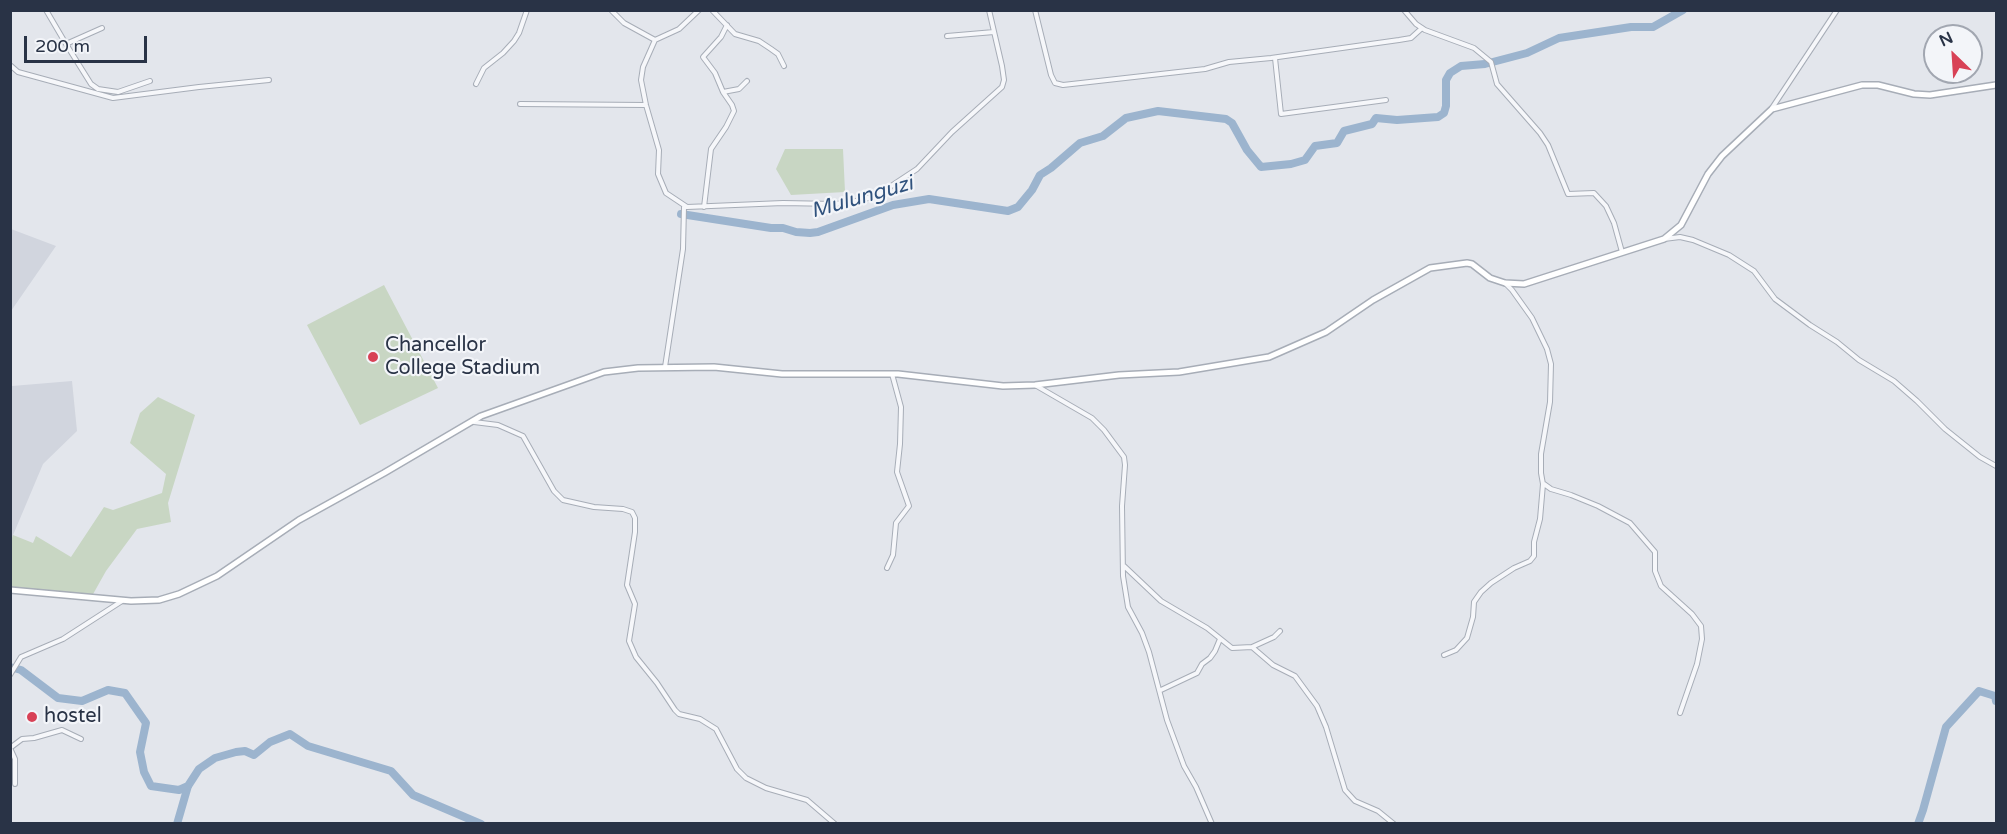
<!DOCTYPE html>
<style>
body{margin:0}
#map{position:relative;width:2007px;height:834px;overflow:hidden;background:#e3e6ec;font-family:"Varela Round",sans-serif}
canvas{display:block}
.frame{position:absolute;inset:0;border:12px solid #293346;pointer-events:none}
.north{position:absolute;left:1923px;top:24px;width:60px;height:60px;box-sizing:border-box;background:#f3f5f9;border:2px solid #a2a7b1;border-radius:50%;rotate:335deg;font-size:16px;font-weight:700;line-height:24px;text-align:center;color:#293346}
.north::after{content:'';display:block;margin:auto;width:21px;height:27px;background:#d84156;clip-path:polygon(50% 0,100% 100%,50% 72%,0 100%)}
.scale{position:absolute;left:24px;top:36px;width:123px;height:27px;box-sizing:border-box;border:3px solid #293346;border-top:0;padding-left:8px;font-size:18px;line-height:21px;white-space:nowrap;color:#293346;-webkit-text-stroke:4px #f3f5f9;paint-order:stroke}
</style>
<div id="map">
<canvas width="2007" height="834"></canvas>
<div class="frame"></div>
<div class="north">N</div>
<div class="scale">200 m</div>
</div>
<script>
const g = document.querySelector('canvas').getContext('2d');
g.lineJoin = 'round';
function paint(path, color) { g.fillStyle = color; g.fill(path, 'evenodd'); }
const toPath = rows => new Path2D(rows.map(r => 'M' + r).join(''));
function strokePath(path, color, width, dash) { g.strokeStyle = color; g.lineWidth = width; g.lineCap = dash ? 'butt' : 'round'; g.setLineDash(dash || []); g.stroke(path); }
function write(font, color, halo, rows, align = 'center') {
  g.font = font + ' "Varela Round",sans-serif'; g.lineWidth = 4.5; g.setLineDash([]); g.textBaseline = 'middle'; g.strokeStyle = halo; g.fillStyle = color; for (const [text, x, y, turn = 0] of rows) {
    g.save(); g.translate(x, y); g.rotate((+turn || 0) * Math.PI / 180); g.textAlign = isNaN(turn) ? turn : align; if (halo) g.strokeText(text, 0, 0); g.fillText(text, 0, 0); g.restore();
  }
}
const built = toPath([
 [11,229,56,246,11,311,10,229],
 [72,381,77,431,43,464,11,540,11,384,12,386]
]);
const green = toPath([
 [785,149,843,149,845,192,791,195,776,169],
 [384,285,438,388,360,425,307,325],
 [158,397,195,415,168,503,171,522,137,529,106,571,92,596,11,589,11,540,13,535,33,543,36,536,71,557,104,507,113,510,162,493,166,474,130,443,140,413]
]);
const river = toPath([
 [681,214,771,228,783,228,796,232,810,233,818,232,893,205,929,199,1008,211,1018,207,1032,190,1040,175,1051,168,1080,143,1103,136,1126,118,1158,111,1226,119,1232,123,1247,150,1261,167,1291,164,1305,160,1315,146,1337,143,1344,131,1372,124,1376,118,1397,120,1438,117,1444,113,1446,106,1446,80,1450,73,1461,66,1485,64,1527,53,1559,38,1631,27,1653,27,1683,10],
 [10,667,21,670,58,698,82,701,108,690,125,693,146,723,140,752,144,772,151,786,179,790,188,786],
 [177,824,188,786,199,769,215,758,236,752,245,751,254,755,270,742,290,734,308,746,391,771,413,795,481,824],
 [1918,824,1923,810,1946,727,1979,691,1995,696,1996,701]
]);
const street = toPath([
 [46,10,66,44,102,28],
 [611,10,624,23,655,40,679,29,699,10],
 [712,10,735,34,759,41,771,49,778,54,784,66],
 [1035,10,1051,75,1055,83,1063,85,1205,69,1229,62,1271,58,1399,40,1411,38,1422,28],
 [1404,10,1416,24,1425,30,1474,48,1491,62,1497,84,1540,133,1548,145,1568,194,1594,193,1606,206,1614,223,1622,252],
 [727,25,721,37,703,57,715,73,723,92,739,89,747,81],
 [947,36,994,32],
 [655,40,643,67,641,80,646,105,659,150,658,174,666,193,687,207,783,203,835,204,852,202,876,196,917,169,952,132,1002,87,1004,80,1002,66,989,10],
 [66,44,91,84,98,89,118,92,150,81],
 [1275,58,1281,114,1386,100],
 [10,65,18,72,113,98,199,87,269,80],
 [476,84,484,68,503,53,514,41,519,33,527,10],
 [520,104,646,105],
 [1772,108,1837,10],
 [704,207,711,149,726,127,734,111,732,105,723,92],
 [1664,239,1680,237,1693,240,1729,255,1754,271,1775,299,1810,325,1837,342,1859,360,1894,381,1917,401,1945,429,1980,457,1996,466],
 [665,367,683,249,684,207],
 [1035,385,1092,418,1104,430,1124,457,1125,465,1122,506,1123,576,1128,607,1142,633,1149,652,1167,720,1184,766,1196,787,1212,824],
 [474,422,498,425,523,436,554,491,563,500,594,507,623,509,632,512,635,518,635,532,627,585,635,604,629,641,636,657,657,683,675,710,679,714,700,719,716,729,737,769,746,778,766,788,807,800,835,824],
 [1544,484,1551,489,1571,495,1598,506,1630,523,1655,552,1655,571,1661,586,1692,614,1701,626,1702,639,1697,664,1680,713],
 [1124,566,1161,601,1207,628,1232,648,1252,647,1273,665,1295,676,1317,706,1326,727,1345,790,1355,801,1378,811,1394,824],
 [887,568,893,555,896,523,909,506,897,472,900,444,901,407,892,374],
 [1252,647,1274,637,1280,631],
 [1444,655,1456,650,1467,638,1473,617,1474,602,1481,592,1491,583,1514,568,1530,561,1534,556,1534,542,1540,519,1543,484,1541,473,1541,454,1550,402,1551,364,1547,349,1532,318,1512,290,1506,284],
 [10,675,21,657,63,639,122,601],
 [1161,690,1197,673,1202,664,1210,658,1215,651,1220,639],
 [10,748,22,739,34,738,62,730,81,739],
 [10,748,15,759,15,784]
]);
const secondary = toPath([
 [10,590,131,601,159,600,179,594,217,576,299,520,384,473,481,416,604,372,638,368,714,367,782,374,898,374,1003,386,1035,385,1119,375,1179,372,1269,357,1326,332,1373,300,1430,268,1467,263,1472,264,1490,278,1505,283,1524,284,1664,239,1681,225,1708,174,1722,156,1772,109,1862,85,1878,85,1914,94,1930,95,1996,85]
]);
const markers = [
 [373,357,6,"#d84156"],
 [32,717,6,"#d84156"]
];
const poiNames = [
 ["Chancellor",385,346],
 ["College Stadium",385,369],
 ["hostel",44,717]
];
const waterNames = [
 ["Mulunguzi",862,198,-16]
];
paint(built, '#d1d5de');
paint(green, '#c8d6c3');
strokePath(river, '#9cb4ce', 8);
strokePath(street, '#a7adb7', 6);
strokePath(secondary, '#a7adb7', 8);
strokePath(street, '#f6f7fa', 4);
strokePath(secondary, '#fff', 5);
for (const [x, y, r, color] of markers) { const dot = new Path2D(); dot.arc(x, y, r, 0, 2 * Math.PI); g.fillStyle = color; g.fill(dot); strokePath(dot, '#f3f5f9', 2); }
write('20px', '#293346', '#f3f5f9', poiNames, 'left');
write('italic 21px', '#30527d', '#f3f5f9', waterNames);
</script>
